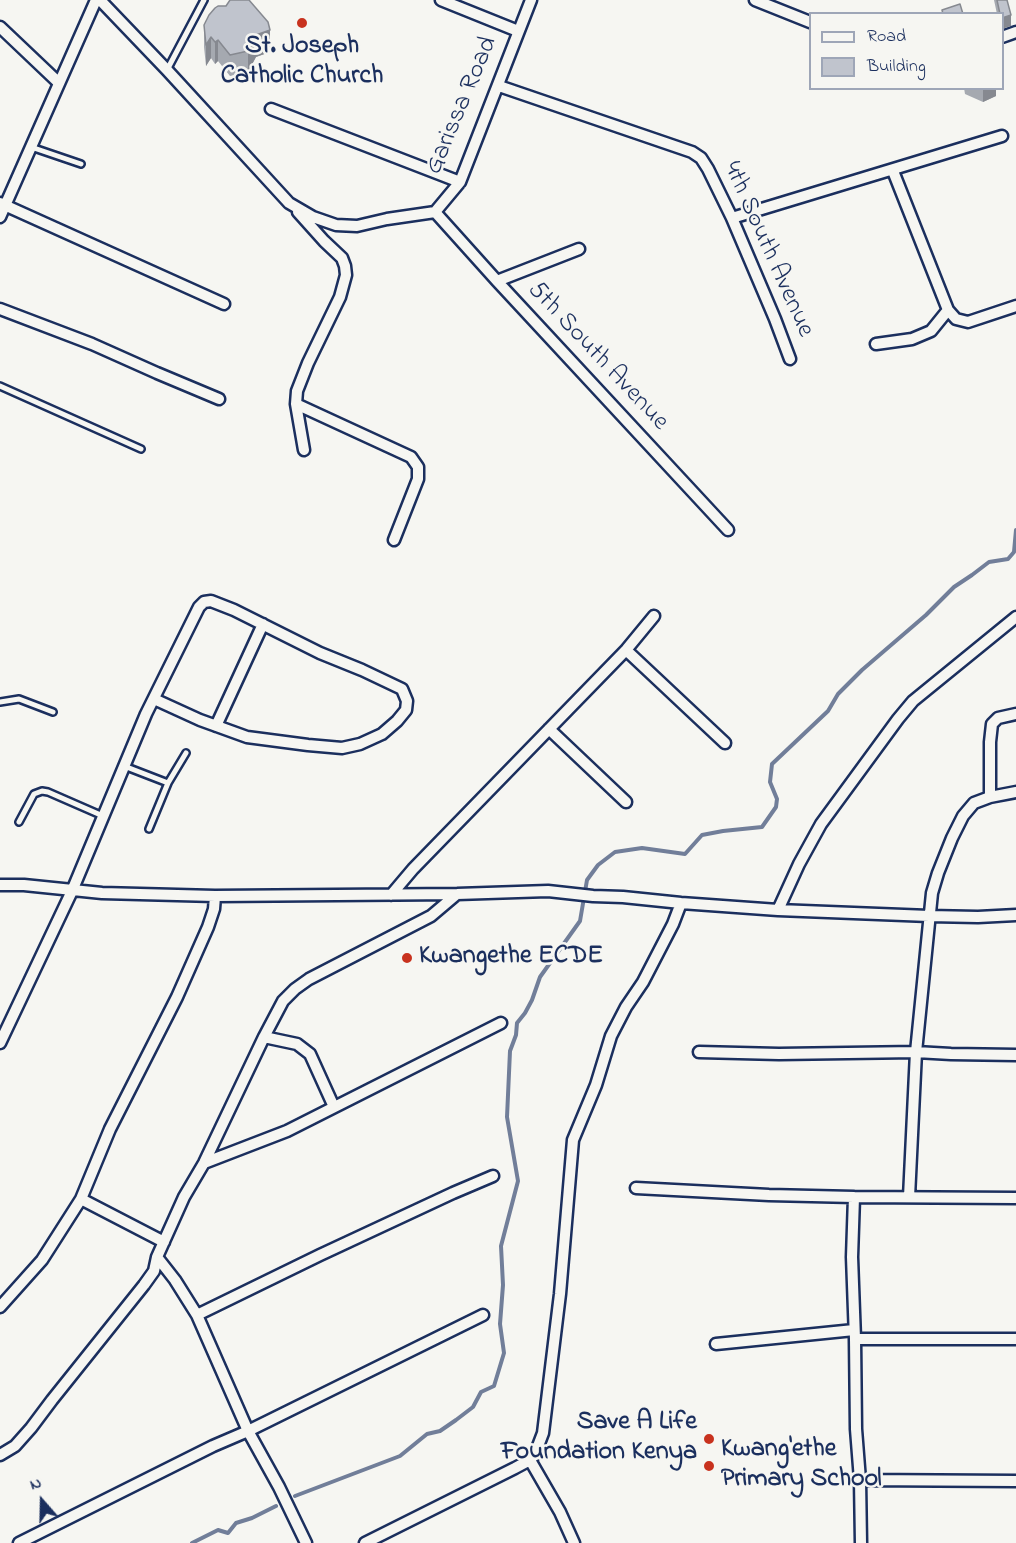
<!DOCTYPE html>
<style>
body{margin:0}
#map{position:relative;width:1016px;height:1543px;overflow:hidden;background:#f6f6f2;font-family:"Indie Flower",sans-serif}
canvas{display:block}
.legend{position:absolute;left:809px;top:12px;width:195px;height:78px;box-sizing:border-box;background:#f6f6f2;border:2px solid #9ea6b7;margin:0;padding:8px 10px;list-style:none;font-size:18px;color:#1b2f5e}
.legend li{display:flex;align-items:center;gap:12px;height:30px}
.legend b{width:30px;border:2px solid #9ea6b7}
.north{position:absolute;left:12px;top:1471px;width:60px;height:60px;-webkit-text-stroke:4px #f6f6f2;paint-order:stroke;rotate:340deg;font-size:16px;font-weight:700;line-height:24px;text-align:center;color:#1b2f5e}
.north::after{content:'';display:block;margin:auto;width:21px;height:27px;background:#1b2f5e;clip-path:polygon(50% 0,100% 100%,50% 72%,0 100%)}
</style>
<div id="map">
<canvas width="1016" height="1543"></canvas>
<ul class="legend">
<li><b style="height:8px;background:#f6f6f2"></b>Road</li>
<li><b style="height:16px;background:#c0c4cd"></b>Building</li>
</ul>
<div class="north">N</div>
</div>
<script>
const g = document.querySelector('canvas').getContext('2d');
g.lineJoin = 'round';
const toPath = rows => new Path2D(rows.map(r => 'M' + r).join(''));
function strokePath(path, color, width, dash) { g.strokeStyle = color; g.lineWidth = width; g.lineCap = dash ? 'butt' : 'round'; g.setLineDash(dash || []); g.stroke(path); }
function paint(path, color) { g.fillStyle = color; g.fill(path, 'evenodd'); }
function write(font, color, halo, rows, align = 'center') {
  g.font = font + ' "Indie Flower",sans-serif'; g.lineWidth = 5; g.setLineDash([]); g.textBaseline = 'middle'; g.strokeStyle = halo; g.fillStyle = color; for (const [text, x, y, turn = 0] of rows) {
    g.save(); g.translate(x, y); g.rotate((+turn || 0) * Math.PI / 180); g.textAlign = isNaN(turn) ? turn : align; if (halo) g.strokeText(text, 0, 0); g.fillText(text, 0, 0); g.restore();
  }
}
const stream = toPath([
 [295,1496,400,1456,427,1434,440,1431,456,1420,473,1407,481,1392,494,1386,504,1353,500,1324,503,1285,501,1246,518,1181,507,1117,510,1051,516,1035,517,1023,525,1013,532,1000,540,977,580,921,587,880,598,865,615,852,642,848,685,854,702,835,723,831,762,827,776,807,777,799,770,782,772,764,828,711,838,694,862,670,926,615,954,587,972,575,989,562,1008,559,1014,552,1016,530],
 [192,1543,218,1530,228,1533,236,1523,252,1518,276,1506]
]);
const service = toPath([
 [167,70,204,0],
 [31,147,81,164],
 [0,386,141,449],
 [0,702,19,699,53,712],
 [124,766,168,783],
 [19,822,34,794,42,791,48,792,103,816],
 [149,829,168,783,186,753]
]);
const minor = toPath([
 [100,0,167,70,289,203,313,217,336,225,357,226,387,219,435,212,460,182,531,0],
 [441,0,518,31],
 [755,0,810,22],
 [0,27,59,83],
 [1002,37,1016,32],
 [499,86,692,152,701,158,708,169,732,218,775,319,790,359],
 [271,109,460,182],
 [893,171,948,310,956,319,968,322,1016,306],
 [0,203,224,304],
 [298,212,324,241,342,258,345,266,346,275,340,297,308,363,297,391,296,404,304,450],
 [435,212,497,281,728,530],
 [0,217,96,0],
 [732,218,1002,136],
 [497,281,579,249],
 [0,309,92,344,157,373,219,399],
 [876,344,912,339,931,331,948,310],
 [296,404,411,457,418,467,418,479,394,540],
 [626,650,725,743],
 [216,726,263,624],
 [549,729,626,802],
 [990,797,990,742,992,724,998,718,1016,714],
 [0,885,24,885,102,893,215,896,457,894,548,891,593,896,623,897,681,903,778,910,929,916,978,917,1016,915],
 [391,895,413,869,626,650,654,616],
 [778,910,799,864,821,824,898,719,913,701,1016,617],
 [264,1037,297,1044,310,1054,334,1107],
 [0,1043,72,891,146,714,199,607,204,602,211,601,234,610,320,653,362,670,402,689,407,701,406,710,397,721,382,734,360,744,342,748,308,745,247,737,200,720,154,699],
 [699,1052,779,1054,916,1052,951,1054,1016,1055],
 [204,1163,287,1131,501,1023],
 [636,1188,769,1195,854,1197,1016,1198],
 [854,1197,852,1257,855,1339,856,1429,860,1480,861,1543],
 [909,1197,916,1052,932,893,938,873,952,838,963,816,974,803,990,797,1016,792],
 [81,1199,164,1242],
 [157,1257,175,1280,197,1315,248,1431,279,1487,306,1543],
 [0,1307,42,1260,81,1199,110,1129,177,997,208,927,214,909,215,896],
 [197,1315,320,1255,453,1193,493,1176],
 [855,1339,1016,1339],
 [716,1344,854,1330],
 [0,1455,15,1446,31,1428,52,1400,144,1285,154,1271,157,1257,184,1197,204,1163,264,1037,283,1001,295,989,309,979,431,916,457,894],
 [530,1460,560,1512,574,1543],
 [860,1480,1016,1481],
 [19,1543,213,1446,248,1431,483,1315],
 [365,1543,515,1468,530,1460,535,1454,543,1433,560,1294,573,1140,596,1085,611,1036,626,1007,643,982,673,924,681,903]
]);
const wall = toPath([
 [994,0,1007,0,1011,26,1002,14,997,14],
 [204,25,270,52,256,57,248,72,230,76,218,61,215,64,211,58,206,66,204,47],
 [964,88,996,88,996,96,983,102,965,94]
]);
const shadedWall = toPath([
 [1011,15,1011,26,1002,29,1002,18],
 [270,30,270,52,256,57,248,72,248,51,256,35],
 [211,37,211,58,206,66,206,45],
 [218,40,218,61,215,64,215,42],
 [983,88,996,88,996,96,983,102]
]);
const building = toPath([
 [230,0,249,0,268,22,270,30,256,35,248,51,230,55,218,40,215,42,211,37,206,45,204,25,209,15,215,8,218,6,226,6,230,0],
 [997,0,1007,0,1011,15,1002,18,1002,14,1000,14,997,0],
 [960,4,963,14,943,14,942,10,960,4]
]);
const markers = [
 [302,23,6,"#c8321e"],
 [407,958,6,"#c8321e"],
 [709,1439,6,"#c8321e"],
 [709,1466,6,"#c8321e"]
];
const poiNames = [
 ["St. Joseph",302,48,"center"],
 ["Catholic Church",302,78,"center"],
 ["Kwangethe ECDE",419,958],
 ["Save A Life",697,1424,"right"],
 ["Foundation Kenya",697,1454,"right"],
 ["Kwang'ethe",721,1451],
 ["Primary School",721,1481]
];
const streetNames = [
 ["Garissa Road",463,106,-67],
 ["4th South Avenue",767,250,66],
 ["5th South Avenue",597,357,47]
];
strokePath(stream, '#717e99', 4);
strokePath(service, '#1b2f5e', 10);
strokePath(minor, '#1b2f5e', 15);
strokePath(service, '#f6f6f2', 5);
strokePath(minor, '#f6f6f2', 10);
paint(wall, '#a5a9b0');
paint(shadedWall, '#868990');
paint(building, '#c0c4cd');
strokePath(building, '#868990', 1.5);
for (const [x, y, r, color] of markers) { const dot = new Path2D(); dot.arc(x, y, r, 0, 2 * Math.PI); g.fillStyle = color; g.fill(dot); strokePath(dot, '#f6f6f2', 2); }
write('bold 26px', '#1b2f5e', '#f6f6f2', poiNames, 'left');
write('26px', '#1b2f5e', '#f6f6f2', streetNames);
</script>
